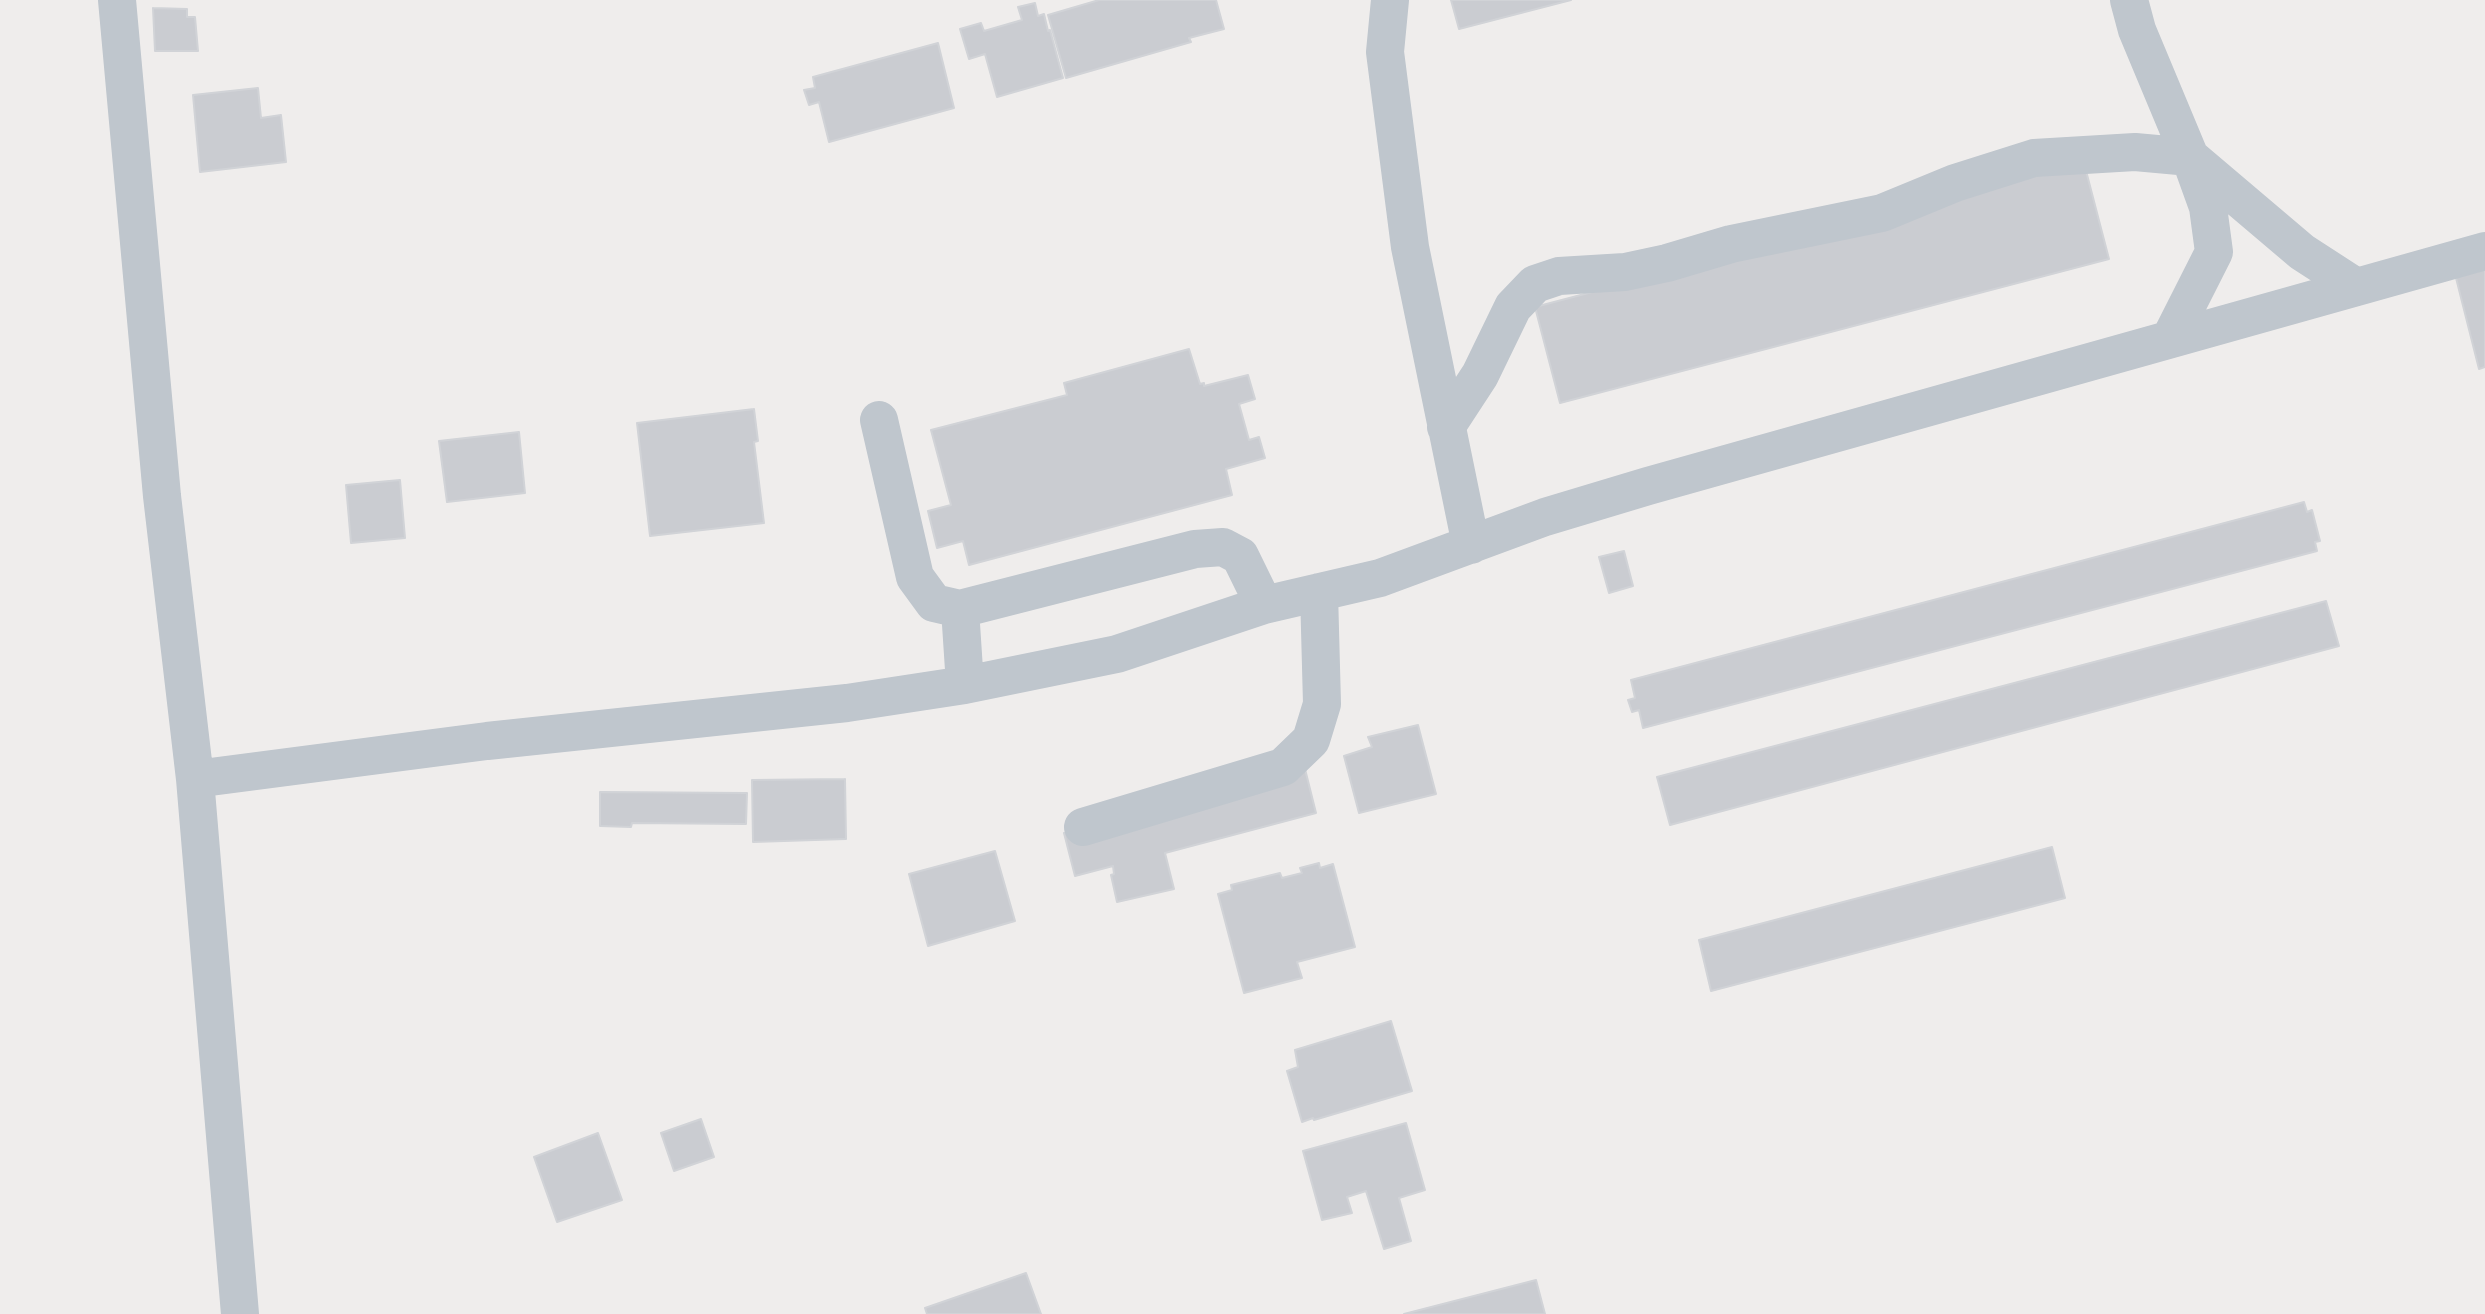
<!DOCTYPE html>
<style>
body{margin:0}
canvas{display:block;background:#efedec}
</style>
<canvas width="2485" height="1314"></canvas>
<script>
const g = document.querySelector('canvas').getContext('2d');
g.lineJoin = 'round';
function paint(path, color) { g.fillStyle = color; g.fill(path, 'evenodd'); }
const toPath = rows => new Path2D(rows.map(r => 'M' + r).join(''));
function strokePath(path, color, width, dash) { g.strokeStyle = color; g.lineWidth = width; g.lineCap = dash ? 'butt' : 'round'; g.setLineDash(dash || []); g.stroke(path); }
const building = toPath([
 [1099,0,1216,0,1224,29,1189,38,1191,42,1066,78,1048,15,1099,0],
 [1451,0,1571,0,1459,29,1451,0],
 [1035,3,1038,16,1044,14,1048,31,1050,30,1063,78,997,97,985,54,969,59,960,29,981,23,984,31,1022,20,1018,7,1035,3],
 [153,8,187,9,187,17,195,17,198,51,155,51,153,8],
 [938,43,954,108,829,142,819,102,809,105,804,90,815,88,813,77,938,43],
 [258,88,261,118,281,115,286,162,200,172,193,95,258,88],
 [2084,163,2109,259,1560,403,1535,307,2084,163],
 [2485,258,2485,367,2479,369,2453,266,2485,258],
 [1189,349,1200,384,1204,383,1204,386,1248,375,1255,399,1239,404,1249,440,1259,437,1265,458,1226,469,1232,495,969,565,963,541,937,548,928,511,951,505,931,430,1067,395,1064,383,1189,349],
 [754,409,758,441,754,442,764,523,650,536,637,423,754,409],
 [519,432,525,493,447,502,439,441,519,432],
 [400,480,405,538,351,543,346,485,400,480],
 [2304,502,2307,512,2312,510,2320,541,2315,542,2317,551,1643,728,1639,710,1632,712,1628,700,1635,698,1631,680,2304,502],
 [1624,551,1633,586,1609,593,1599,557,1624,551],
 [2326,601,2339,646,1670,825,1657,777,2326,601],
 [1418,725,1436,794,1359,813,1344,756,1372,747,1368,737,1418,725],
 [1305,769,1316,813,1165,853,1174,889,1117,902,1111,875,1114,874,1113,866,1075,876,1064,833,1305,769],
 [845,779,846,839,753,842,752,780,845,779],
 [600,792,747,793,746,824,632,823,631,827,600,826,600,792],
 [2052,847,2065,898,1711,991,1699,940,2052,847],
 [995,851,1015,921,928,946,909,874,995,851],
 [1319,863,1320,868,1333,864,1355,947,1297,962,1302,978,1244,993,1218,894,1232,890,1231,885,1280,873,1282,878,1302,873,1300,868,1319,863],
 [1391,1021,1412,1091,1314,1120,1313,1118,1302,1122,1287,1071,1298,1067,1295,1050,1391,1021],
 [701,1119,714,1157,674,1171,661,1133,701,1119],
 [1406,1123,1425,1190,1399,1198,1411,1241,1384,1249,1366,1191,1347,1197,1352,1213,1322,1220,1303,1151,1406,1123],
 [598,1133,622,1200,557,1222,534,1157,598,1133],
 [1026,1273,1041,1314,927,1314,925,1308,1026,1273],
 [1536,1280,1545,1314,1404,1314,1536,1280]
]);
const minor = toPath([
 [117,0,162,496,195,779,240,1314],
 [1390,0,1385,52,1410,247,1471,545],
 [2129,0,2137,30,2190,157,2208,207,2214,252,2170,339],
 [879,420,915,577,934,603,960,609,1195,549,1223,547,1240,556,1264,605],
 [1446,427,1480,375,1513,307,1535,284,1559,276,1625,272,1667,263,1731,244,1882,213,1955,183,2034,158,2135,152,2190,157,2302,252,2356,287],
 [960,609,965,685],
 [195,779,487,741,847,703,965,685,1117,654,1264,605,1380,578,1545,517,1648,486,2485,251],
 [1083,827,1283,767,1311,740,1322,704,1319,592]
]);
paint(building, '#caccd1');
strokePath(building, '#d1d3d7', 2);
strokePath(minor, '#bfc6cd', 38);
</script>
